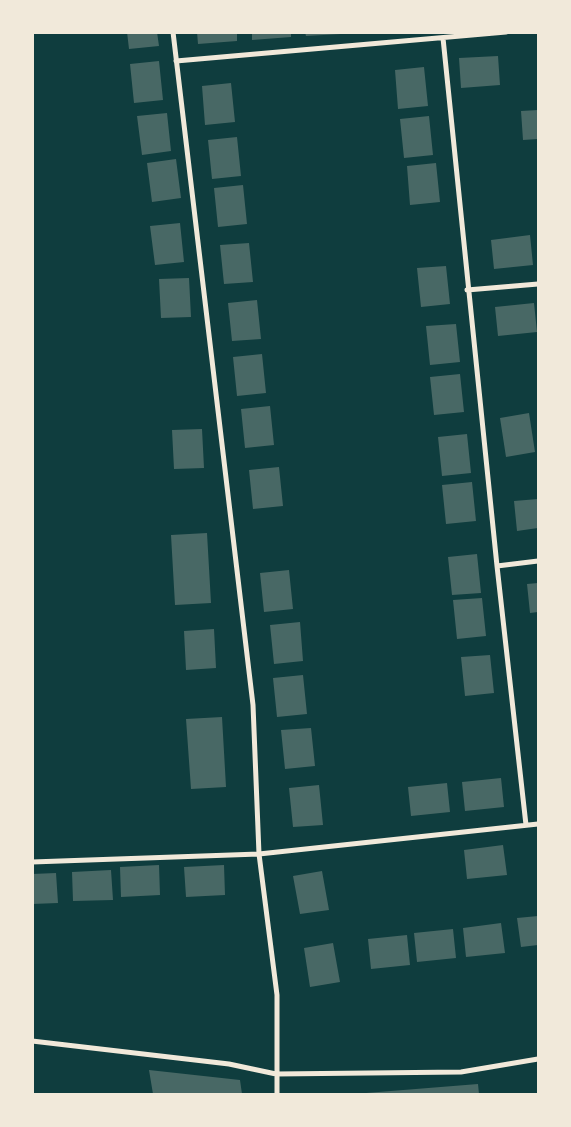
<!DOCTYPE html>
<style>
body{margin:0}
#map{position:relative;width:571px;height:1127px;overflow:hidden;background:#0f3d3e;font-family:Inter,sans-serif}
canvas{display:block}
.frame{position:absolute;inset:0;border:34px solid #f1e9da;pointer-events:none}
</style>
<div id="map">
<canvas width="571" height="1127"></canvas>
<div class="frame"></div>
</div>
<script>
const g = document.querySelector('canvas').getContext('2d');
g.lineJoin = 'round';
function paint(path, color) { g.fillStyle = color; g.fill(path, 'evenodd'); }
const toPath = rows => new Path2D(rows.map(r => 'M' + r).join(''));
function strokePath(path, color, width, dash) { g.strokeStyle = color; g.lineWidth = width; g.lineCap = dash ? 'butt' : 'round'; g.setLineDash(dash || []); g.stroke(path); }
const building = toPath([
 [127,32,157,32,159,46,129,49],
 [197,32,237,32,237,41,198,44],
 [252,32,291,32,291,37,252,40],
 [305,32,341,32,341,34,306,36],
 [498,56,500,85,461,88,459,58],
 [159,61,163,100,134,103,130,64],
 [424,67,428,106,398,109,395,70],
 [231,83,235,122,205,125,202,86],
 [538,110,538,139,523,140,521,111],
 [167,113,171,151,142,155,137,116],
 [429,116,433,155,404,158,400,119],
 [237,137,241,176,212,179,208,140],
 [176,159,181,198,152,202,147,163],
 [436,163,440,202,410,205,407,166],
 [243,185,247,224,218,227,214,188],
 [180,223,184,262,155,265,150,226],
 [530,235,533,265,494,269,491,240],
 [249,243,253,282,224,284,220,245],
 [446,266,450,304,421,307,417,268],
 [189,278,191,317,161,318,159,279],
 [257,300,261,339,232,341,228,303],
 [534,303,537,332,498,336,495,307],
 [456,324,460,362,430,365,426,326],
 [262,354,266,393,237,396,233,357],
 [460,374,464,412,434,415,430,377],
 [270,406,274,445,245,448,241,409],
 [529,413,535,452,506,457,500,418],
 [202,429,204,468,174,469,172,430],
 [467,434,471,473,442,476,438,437],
 [279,467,283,506,253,509,249,470],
 [472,482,476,521,446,524,442,485],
 [538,499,538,528,517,531,514,501],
 [207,533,211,603,175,605,171,535],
 [477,554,481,593,452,595,448,557],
 [289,570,293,609,264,612,260,573],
 [538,583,538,612,530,613,527,584],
 [482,598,486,636,457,639,453,600],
 [300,622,303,661,274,664,270,625],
 [214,629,216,668,186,670,184,631],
 [490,655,494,693,465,696,461,657],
 [303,675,307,714,277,717,273,678],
 [222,717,226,787,191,789,186,719],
 [311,728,315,766,285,769,281,730],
 [501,778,504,807,465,811,462,782],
 [447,783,450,812,411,816,408,787],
 [319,785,323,825,293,827,289,788],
 [503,845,507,875,467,879,464,850],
 [159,865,160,895,121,897,120,867],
 [224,865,225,895,186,897,184,867],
 [111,870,113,900,73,901,72,872],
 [322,871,329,910,300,914,293,876],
 [56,873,58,903,32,904,32,874],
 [538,916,538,945,521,947,517,918],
 [501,923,505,953,466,957,463,928],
 [453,929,456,958,417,962,414,933],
 [407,935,410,965,371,969,368,939],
 [333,943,340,982,310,987,304,948],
 [149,1070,240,1080,242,1094,153,1094],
 [478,1084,479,1094,366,1094,366,1093]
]);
const minor = toPath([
 [173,32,253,705,259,854,277,995,277,1094],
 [443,38,497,566,526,825],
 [176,61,506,32],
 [467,290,538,284],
 [497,566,538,561],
 [32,862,259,854,538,824],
 [32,1041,229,1064,276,1074,461,1072,538,1059]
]);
paint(building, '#486865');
strokePath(minor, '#f1e9da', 5);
</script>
